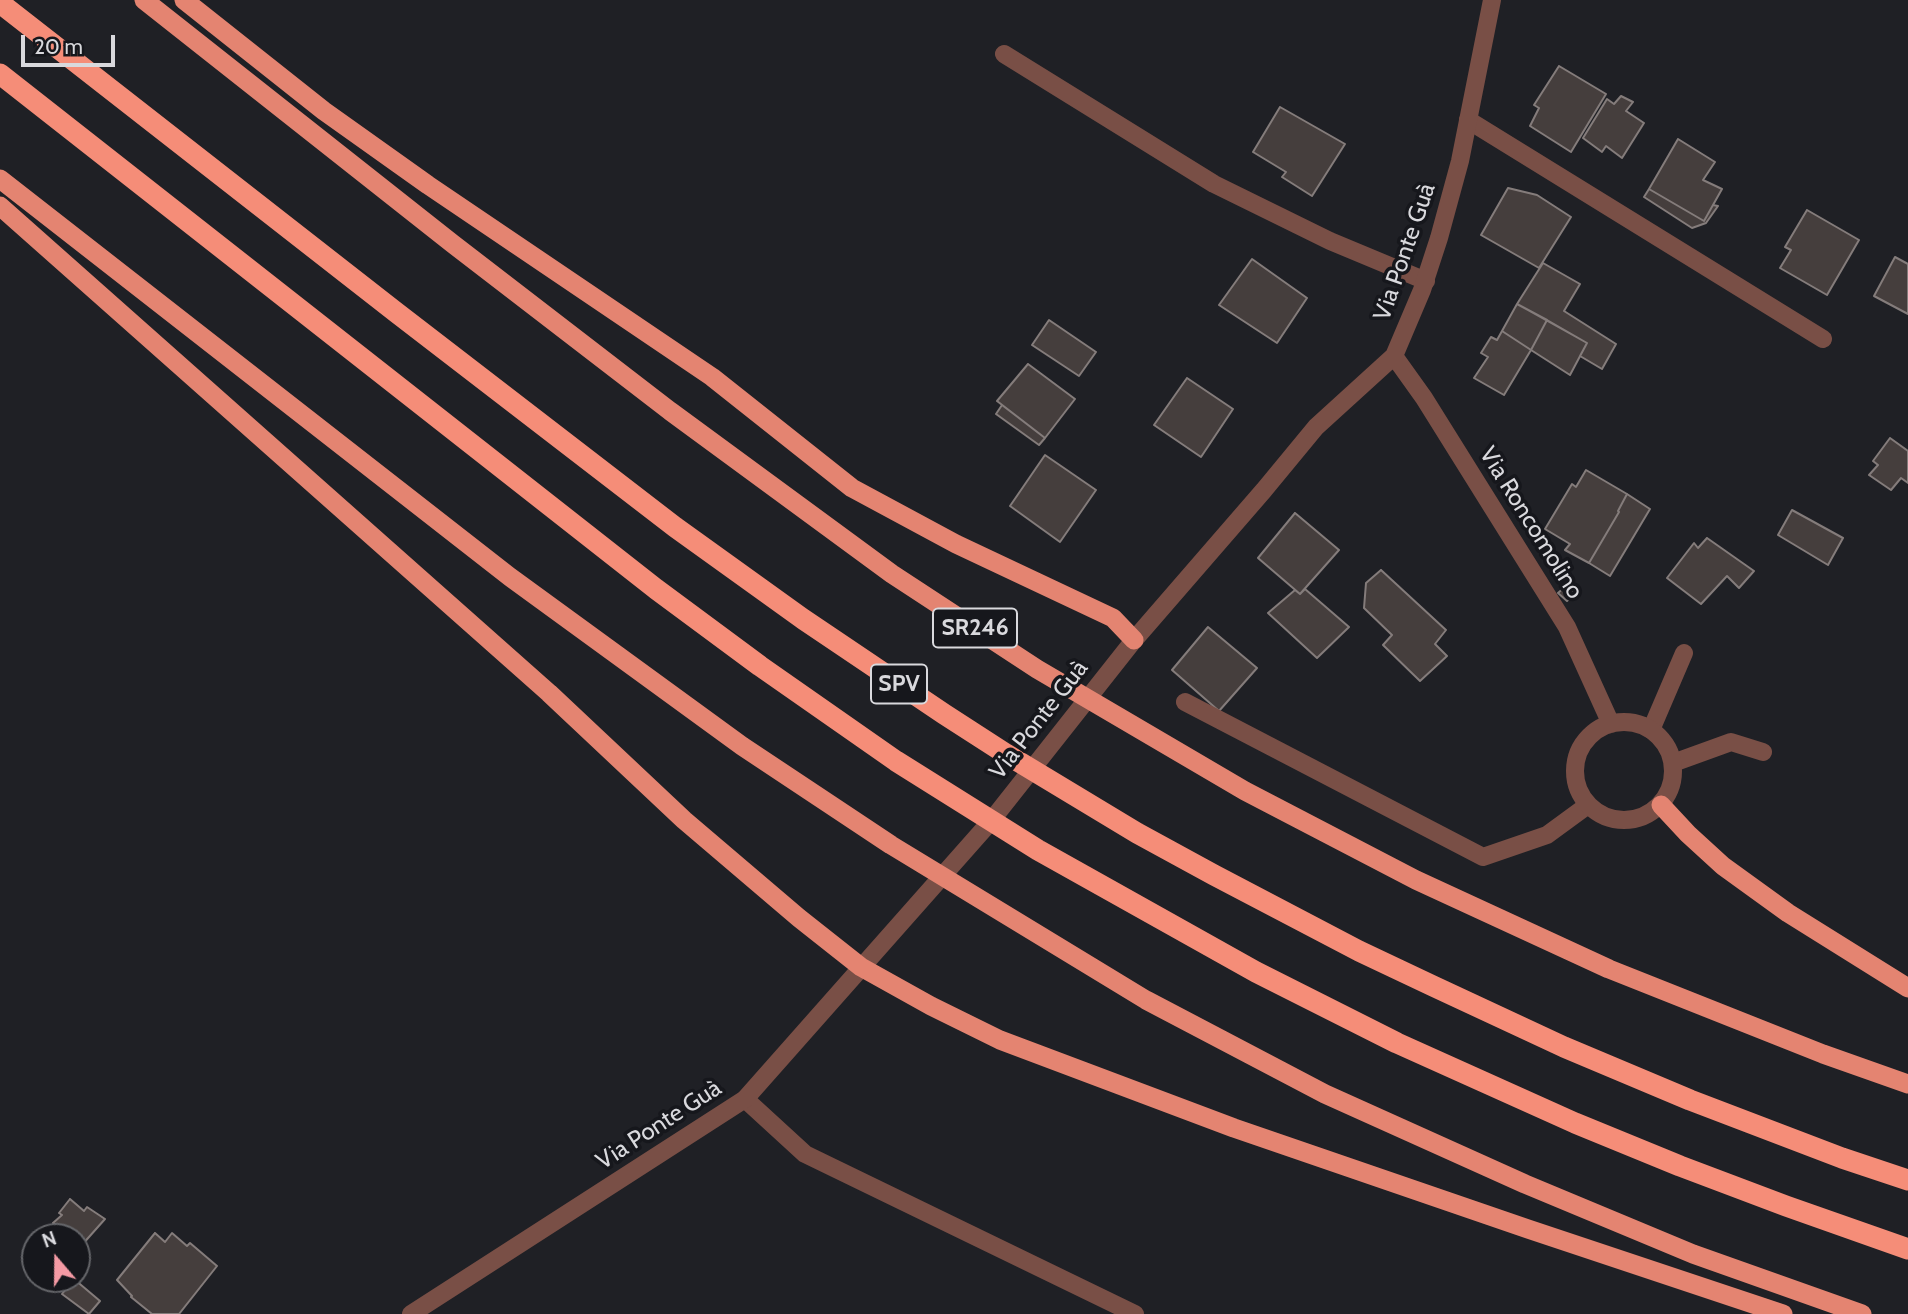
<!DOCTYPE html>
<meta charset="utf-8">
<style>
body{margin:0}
#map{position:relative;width:1908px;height:1314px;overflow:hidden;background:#1f2025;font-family:Cabin,sans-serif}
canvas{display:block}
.north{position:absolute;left:21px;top:1223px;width:70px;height:70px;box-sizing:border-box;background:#16171c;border:2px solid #646569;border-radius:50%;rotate:340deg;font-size:19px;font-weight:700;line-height:28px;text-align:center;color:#d9d9dd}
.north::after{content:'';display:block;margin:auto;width:24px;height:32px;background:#f49aa4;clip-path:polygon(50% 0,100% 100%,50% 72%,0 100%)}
.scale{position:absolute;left:21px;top:35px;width:94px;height:32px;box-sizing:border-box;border:4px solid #d9d9dd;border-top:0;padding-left:9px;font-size:21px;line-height:24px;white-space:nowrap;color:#d9d9dd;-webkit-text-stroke:5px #16171c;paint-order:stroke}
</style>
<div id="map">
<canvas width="1908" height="1314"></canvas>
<div class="north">N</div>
<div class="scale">20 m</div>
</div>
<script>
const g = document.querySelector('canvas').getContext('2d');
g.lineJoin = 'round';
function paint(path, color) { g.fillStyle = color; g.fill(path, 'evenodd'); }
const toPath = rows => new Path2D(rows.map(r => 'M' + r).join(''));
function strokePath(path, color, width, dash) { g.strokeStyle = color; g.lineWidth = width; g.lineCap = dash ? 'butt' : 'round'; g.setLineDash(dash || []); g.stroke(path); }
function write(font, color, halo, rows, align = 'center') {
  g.font = font + ' Cabin,sans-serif'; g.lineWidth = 7; g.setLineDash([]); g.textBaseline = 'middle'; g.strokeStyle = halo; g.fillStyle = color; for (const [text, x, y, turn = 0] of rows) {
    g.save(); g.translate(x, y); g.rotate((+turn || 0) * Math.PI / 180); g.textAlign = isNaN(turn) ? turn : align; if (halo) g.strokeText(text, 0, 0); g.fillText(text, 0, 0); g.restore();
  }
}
const building = toPath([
 [1559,66,1606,94,1571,152,1530,126,1539,108,1534,105,1559,66],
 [1621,96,1633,102,1626,111,1644,123,1622,158,1606,146,1602,152,1583,138,1607,99,1614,104,1621,96],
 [1280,107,1345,144,1312,196,1282,177,1286,172,1253,152,1280,107],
 [1678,139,1715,162,1703,180,1722,189,1704,221,1649,189,1678,139],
 [1508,188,1537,195,1571,217,1539,268,1481,235,1508,188],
 [1649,189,1704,221,1713,205,1718,206,1706,223,1692,228,1644,197,1649,189],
 [1807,210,1859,240,1827,295,1780,268,1791,250,1785,247,1807,210],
 [1895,257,1908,264,1908,314,1874,296,1895,257],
 [1252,259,1307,298,1277,343,1219,305,1252,259],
 [1543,263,1580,284,1564,311,1616,344,1602,369,1580,356,1587,343,1517,304,1543,263],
 [1517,304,1547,320,1531,350,1502,331,1517,304],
 [1049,320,1096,352,1079,376,1032,345,1049,320],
 [1547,320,1587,343,1570,375,1531,350,1547,320],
 [1502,331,1531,350,1504,395,1474,378,1488,357,1481,353,1491,337,1497,340,1502,331],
 [1028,364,1075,399,1045,438,997,401,1028,364],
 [1187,378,1233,409,1201,457,1154,425,1187,378],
 [1002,405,1045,438,1039,445,996,414,1002,405],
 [1890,438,1908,451,1908,483,1901,478,1891,490,1869,475,1878,465,1873,461,1890,438],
 [1045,455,1096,490,1060,542,1010,506,1045,455],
 [1586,470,1627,494,1618,511,1619,512,1589,563,1565,550,1570,544,1545,529,1572,484,1576,487,1586,470],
 [1627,494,1650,509,1610,576,1589,563,1619,512,1618,511,1627,494],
 [1792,510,1843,538,1828,565,1778,535,1792,510],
 [1295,513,1339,550,1300,594,1258,558,1295,513],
 [1707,538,1754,571,1739,588,1727,576,1701,604,1667,578,1694,543,1698,548,1707,538],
 [1381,570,1446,630,1435,644,1447,656,1420,681,1383,645,1392,635,1364,608,1366,583,1381,570],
 [1567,585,1574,594,1567,601,1558,593,1567,585],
 [1305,589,1349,627,1317,658,1268,613,1295,590,1300,594,1305,589],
 [1208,627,1257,668,1219,711,1172,670,1208,627],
 [70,1199,84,1211,87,1207,105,1219,81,1246,77,1242,77,1237,70,1237,53,1223,62,1215,59,1213,70,1199],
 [155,1233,165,1242,172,1233,187,1246,190,1243,217,1266,179,1314,152,1314,131,1297,132,1296,117,1280,155,1233],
 [74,1279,100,1301,89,1314,62,1294,74,1279]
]);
const minor = toPath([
 [1004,54,1214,184,1330,241,1426,281],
 [1468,120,1823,339],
 [1185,702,1483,857,1547,835,1588,805],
 [1651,730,1684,653],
 [1673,763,1731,742,1763,752],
 [745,1099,805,1154,1135,1314]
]);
const tertiary = toPath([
 [1394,356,1424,398,1567,627,1611,724],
 '1575 771a49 49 0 1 1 98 0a49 49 0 1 1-98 0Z',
 [411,1314,745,1099,991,821,1134,640,1264,490,1316,427,1394,356,1422,290,1439,238,1460,161,1492,0]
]);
const trunk = toPath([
 [144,0,453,244,670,411,892,574,1037,669,1245,791,1416,880,1609,969,1823,1054,1908,1084],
 [184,0,324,111,428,185,712,377,852,488,956,544,1113,618,1134,640],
 [0,179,510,577,742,746,891,845,1146,1000,1325,1094,1525,1184,1693,1254,1862,1314],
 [0,206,549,693,684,820,799,918,861,967,931,1006,1000,1040,1234,1128,1528,1229,1783,1314],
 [1661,805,1688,834,1723,866,1788,913,1908,988]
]);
const motorway = toPath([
 [0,3,397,313,675,527,803,619,944,714,1006,754,1137,833,1214,875,1359,951,1433,986,1564,1047,1690,1100,1842,1158,1908,1180],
 [0,74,656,589,760,666,896,761,1038,850,1256,972,1397,1043,1575,1123,1680,1166,1786,1206,1908,1249]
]);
const shields = [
 [975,628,84],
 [899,684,56]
];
const shieldNames = [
 ["SR246",975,628],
 ["SPV",899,684]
];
const streetNames = [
 ["Via Ponte Guà",1405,252,-71],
 ["Via Roncomolino",1531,523,58],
 ["Via Ponte Guà",1039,720,-52],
 ["Via Ponte Guà",659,1125,-33]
];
paint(building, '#453e3d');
strokePath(building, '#847c7b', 2);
strokePath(minor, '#794f46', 18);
strokePath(tertiary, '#794f46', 18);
strokePath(trunk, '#e48471', 19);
strokePath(motorway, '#f58d78', 21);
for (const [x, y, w] of shields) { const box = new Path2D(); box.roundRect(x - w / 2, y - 19.5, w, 39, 5); g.fillStyle = '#16171c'; g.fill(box); strokePath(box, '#d9d9dd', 2); }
write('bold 23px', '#d9d9dd', null, shieldNames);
write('24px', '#d9d9dd', '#16171c', streetNames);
</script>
